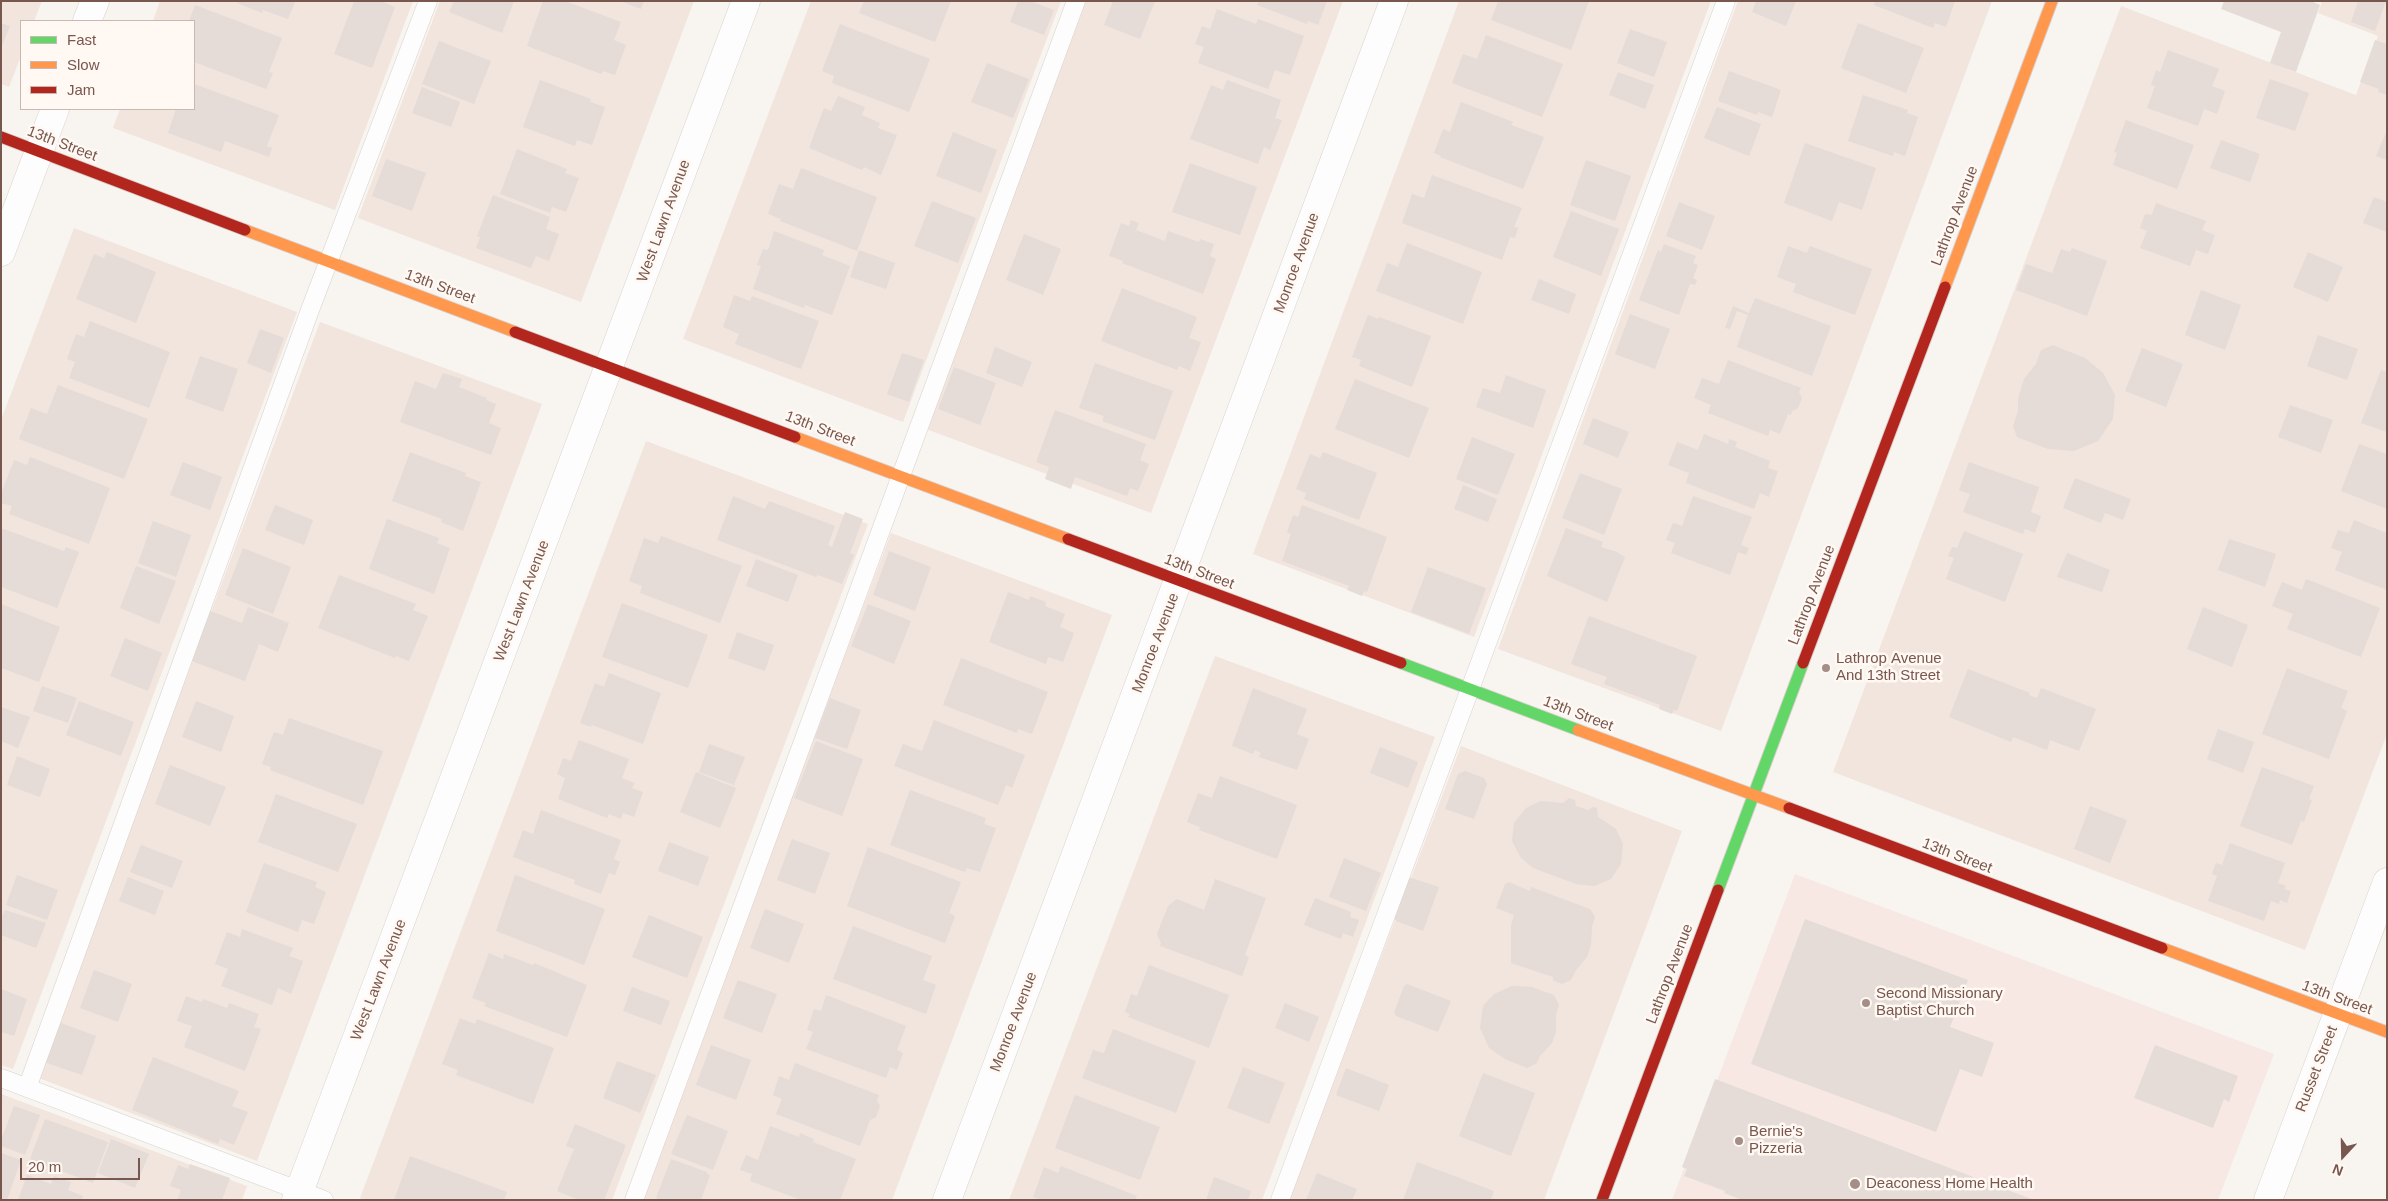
<!DOCTYPE html>
<style>
body{margin:0}
#map{position:relative;width:2388px;height:1201px;overflow:hidden;background:#f8f4f0;font-family:Arial,sans-serif}
canvas{display:block}
.frame{position:absolute;inset:0;border:2px solid #78574e;pointer-events:none}
.legend{position:absolute;left:20px;top:20px;width:175px;height:90px;box-sizing:border-box;background:#fff8f3;border:1px solid #c9b8b1;margin:0;padding:6px 9px;list-style:none;font-size:15px;color:#78574e}
.legend li{display:flex;align-items:center;gap:10px;height:25px}
.legend b{width:25px;border:1px solid #c9b8b1}
.north{position:absolute;left:2318px;top:1131px;width:50px;height:50px;-webkit-text-stroke:4px #fff8f3;paint-order:stroke;rotate:201deg;font-size:14px;font-weight:700;line-height:20px;text-align:center;color:#78574e}
.north::after{content:'';display:block;margin:auto;width:18px;height:22px;background:#78574e;clip-path:polygon(50% 0,100% 100%,50% 72%,0 100%)}
.scale{position:absolute;left:20px;top:1158px;width:120px;height:22px;box-sizing:border-box;border:2px solid #78574e;border-top:0;padding-left:6px;font-size:15px;line-height:18px;white-space:nowrap;color:#78574e;-webkit-text-stroke:4px #fff8f3;paint-order:stroke}
</style>
<div id="map">
<canvas width="2388" height="1201"></canvas>
<div class="frame"></div>
<ul class="legend">
<li><b style="height:6px;background:#63d668"></b>Fast</li>
<li><b style="height:6px;background:#ff974d"></b>Slow</li>
<li><b style="height:6px;background:#b3261e"></b>Jam</li>
</ul>
<div class="north">N</div>
<div class="scale">20 m</div>
</div>
<script>
const g = document.querySelector('canvas').getContext('2d');
g.lineJoin = 'round';
function paint(path, color) { g.fillStyle = color; g.fill(path, 'evenodd'); }
const toPath = rows => new Path2D(rows.map(r => 'M' + r).join(''));
function strokePath(path, color, width, dash) { g.strokeStyle = color; g.lineWidth = width; g.lineCap = dash ? 'butt' : 'round'; g.setLineDash(dash || []); g.stroke(path); }
function write(font, color, halo, rows, align = 'center') {
  g.font = font + ' Arial,sans-serif'; g.lineWidth = 5; g.setLineDash([]); g.textBaseline = 'middle'; g.strokeStyle = halo; g.fillStyle = color; for (const [text, x, y, turn = 0] of rows) {
    g.save(); g.translate(x, y); g.rotate((+turn || 0) * Math.PI / 180); g.textAlign = isNaN(turn) ? turn : align; if (halo) g.strokeText(text, 0, 0); g.fillText(text, 0, 0); g.restore();
  }
}
const residential = toPath([
 [1,1,42,1,34,21,21,21,21,56,9,87,1,84],
 [160,1,413,1,335,210,113,128,120,109,194,109,194,21,153,21],
 [440,1,694,1,581,302,358,218],
 [811,1,1061,1,903,422,683,339],
 [1086,1,1343,1,1151,513,926,429],
 [1459,1,1711,1,1474,637,1253,554],
 [1738,1,1992,1,1721,731,1498,649],
 [2322,1,2387,1,2387,734,2305,950,1833,772,2121,6,2356,95,2378,36,2318,13],
 [74,228,297,312,13,1069,1,1065,1,420],
 [320,322,542,404,257,1161,36,1077],
 [646,441,868,524,612,1200,365,1200,360,1198],
 [891,533,1112,615,892,1200,639,1200],
 [1215,656,1435,737,1262,1200,1009,1200],
 [1461,746,1682,831,1544,1200,1289,1200],
 [1,1094,247,1186,242,1200,1,1200]
]);
const commercial = toPath([
 [1795,874,2274,1054,2218,1200,1672,1200]
]);
const building = toPath([
 [238,1,293,1,295,2,288,19,263,10,262,13,237,3],
 [354,1,381,1,395,7,372,68,334,54],
 [454,1,514,1,502,33,449,12],
 [543,1,565,1,621,22,614,40,626,45,615,75,603,71,601,74,527,46],
 [620,1,644,1,641,9],
 [864,1,951,1,935,42,859,13],
 [1018,1,1030,1,1054,10,1044,35,1010,22],
 [1113,1,1155,1,1140,39,1104,25],
 [1259,1,1327,1,1318,25,1308,21,1307,24,1257,5],
 [1498,1,1589,1,1571,50,1491,20],
 [1756,1,1796,1,1786,26,1752,12],
 [1875,1,1955,1,1946,27,1935,23,1933,28,1874,5],
 [2224,1,2311,1,2320,5,2296,72,2270,63,2281,32,2221,9],
 [2358,1,2386,1,2375,31,2351,22],
 [195,5,282,38,269,72,273,73,266,89,194,62,194,21,189,21],
 [1217,9,1256,24,1258,19,1304,36,1290,75,1275,70,1268,89,1198,63,1204,47,1195,44,1202,26,1210,29],
 [1,23,10,26,1,48],
 [1858,23,1924,48,1906,93,1841,68],
 [840,24,930,59,909,112,832,83,834,76,822,71],
 [1630,29,1667,42,1654,77,1617,63],
 [1486,35,1563,64,1542,117,1452,83,1463,54,1477,59],
 [2375,40,2387,44,2387,95,2378,92,2379,89,2360,82],
 [439,41,491,61,474,104,422,84],
 [2168,50,2219,69,2212,86,2225,91,2217,114,2204,109,2198,126,2147,108,2155,86,2151,85,2156,70,2160,72],
 [987,63,1029,79,1013,118,971,102],
 [1729,71,1781,90,1772,117,1758,112,1757,115,1718,101],
 [1618,72,1654,85,1645,109,1609,95],
 [2270,79,2309,93,2295,131,2256,118],
 [540,80,591,99,590,102,605,107,592,145,577,140,575,146,523,127],
 [1227,80,1281,100,1275,118,1282,120,1270,150,1264,147,1258,164,1190,139,1211,85,1223,90],
 [194,84,279,115,267,146,272,148,269,157,225,141,221,152,168,133,176,109,194,109],
 [422,87,460,102,451,127,412,113],
 [1863,95,1908,110,1907,113,1918,117,1905,156,1894,152,1893,156,1848,141],
 [838,96,865,107,862,115,880,123,878,128,897,135,881,175,864,167,862,170,809,148,824,108,831,111],
 [1461,102,1513,122,1511,125,1544,137,1523,189,1440,157,1441,156,1434,153,1443,129,1450,132],
 [1717,107,1761,124,1749,156,1704,138],
 [2126,120,2194,145,2177,189,2113,165,2117,153,2114,152],
 [2387,130,2387,160,2376,156],
 [953,132,997,150,981,193,936,176],
 [2221,140,2260,154,2250,182,2210,168],
 [1805,143,1876,168,1862,210,1839,202,1832,221,1784,203],
 [517,149,567,169,565,173,579,178,566,212,552,207,550,213,500,194],
 [386,159,426,173,412,211,372,196],
 [1586,160,1631,176,1615,221,1570,205],
 [1190,163,1257,187,1240,235,1172,212],
 [801,168,877,197,857,251,780,221,781,219,768,214,779,184,793,189],
 [1432,175,1522,208,1514,227,1518,228,1515,238,1510,237,1502,260,1402,223,1412,194,1424,198],
 [493,195,550,217,546,229,559,234,549,261,536,256,531,268,476,248,480,237,477,236],
 [2374,197,2387,202,2387,232,2363,223],
 [932,201,976,218,958,263,914,246],
 [1679,202,1715,216,1702,250,1666,236],
 [2156,203,2206,221,2202,230,2215,235,2208,254,2196,250,2190,266,2140,248,2147,231,2140,228,2145,214,2152,215],
 [1571,211,1619,229,1601,276,1553,257],
 [1131,220,1139,223,1136,230,1165,241,1168,231,1199,242,1200,239,1214,244,1210,256,1216,259,1203,294,1122,263,1123,261,1109,256,1121,223,1129,226],
 [774,231,824,250,822,255,850,266,832,315,805,305,804,308,753,289,761,266,757,265,763,249,768,250],
 [1024,234,1061,249,1043,295,1006,280],
 [1407,243,1482,272,1463,324,1376,291,1387,263,1398,267],
 [1664,244,1696,256,1693,263,1698,265,1693,278,1697,280,1695,285,1690,284,1679,315,1639,300,1658,250,1661,252],
 [1788,246,1807,253,1810,246,1872,269,1855,315,1793,292,1796,284,1777,277],
 [2072,248,2107,261,2087,316,2016,290,2026,264,2052,273,2061,249,2070,252],
 [859,250,895,263,886,289,850,277],
 [107,252,156,272,136,323,76,299,94,254,104,258],
 [2308,252,2343,267,2328,302,2293,287],
 [1539,279,1576,294,1569,314,1531,300],
 [1122,288,1197,317,1189,338,1201,342,1190,371,1179,366,1177,370,1101,341],
 [2201,290,2241,305,2225,350,2185,335],
 [734,295,750,301,752,296,819,321,801,369,735,344,739,334,723,327],
 [1755,298,1831,326,1812,376,1737,347,1748,315,1737,311,1730,329,1725,328,1733,306,1749,313],
 [1630,314,1670,329,1655,369,1615,354],
 [1368,315,1378,319,1379,317,1431,336,1412,387,1359,366,1361,360,1352,357],
 [90,321,170,352,149,408,69,378,75,362,67,359,76,334,84,337],
 [260,329,284,338,271,373,247,363],
 [2318,335,2358,349,2347,380,2307,366],
 [2053,345,2085,358,2103,373,2115,395,2113,419,2098,441,2074,451,2048,449,2017,437,2013,426,2018,411,2018,399,2024,379,2036,364,2041,350],
 [995,347,1032,362,1022,387,986,373],
 [2142,348,2183,364,2166,407,2125,391],
 [902,353,924,360,909,402,887,394],
 [200,356,238,369,223,412,185,398],
 [1728,360,1801,388,1799,392,1802,398,1798,408,1792,411,1791,415,1788,414,1780,434,1770,430,1768,436,1708,413,1711,405,1694,398,1702,378,1719,384],
 [1095,363,1173,391,1155,440,1102,421,1104,416,1079,408],
 [954,367,996,383,980,425,938,409],
 [2381,370,2387,372,2387,432,2361,423],
 [443,373,462,379,459,387,487,398,486,400,496,404,489,423,501,428,491,455,400,422,415,381,436,389],
 [1506,375,1546,390,1533,428,1476,407,1483,388,1500,393],
 [1355,379,1429,408,1409,458,1335,429],
 [58,385,148,419,124,479,19,439,31,408,47,414],
 [2290,405,2333,420,2321,453,2278,437],
 [1055,410,1146,444,1140,460,1149,464,1138,491,1130,488,1127,496,1075,477,1071,489,1045,479,1049,467,1036,462],
 [1593,418,1629,432,1618,458,1583,444],
 [1704,434,1728,444,1729,439,1737,442,1735,447,1770,461,1768,468,1778,471,1769,497,1760,493,1754,509,1686,483,1689,473,1668,465,1677,442,1698,450],
 [1472,437,1515,454,1498,495,1456,479],
 [2359,444,2387,454,2387,509,2341,491],
 [410,452,466,473,465,476,481,482,463,531,441,522,442,519,392,501],
 [1323,452,1377,473,1359,520,1304,499,1306,493,1296,489,1310,454,1320,458],
 [30,457,110,488,89,544,9,514,12,506,1,503,1,494,14,460,27,465],
 [183,462,222,477,210,510,170,495],
 [1969,462,2039,487,2031,512,2041,516,2035,533,2025,529,2023,534,1963,512,1970,494,1959,490],
 [1580,473,1622,489,1604,535,1562,518],
 [2075,478,2131,499,2123,520,2105,513,2101,523,2063,508],
 [1463,485,1497,499,1488,522,1454,509],
 [733,496,765,509,769,501,835,526,828,545,832,547,845,512,863,519,850,553,854,555,842,584,818,575,816,577,717,540],
 [1693,496,1752,517,1741,545,1749,548,1746,555,1738,552,1730,575,1671,553,1675,543,1666,540,1673,523,1682,526],
 [275,505,313,520,304,545,265,530],
 [1302,505,1387,537,1367,592,1364,591,1362,596,1347,590,1349,586,1282,561,1291,534,1287,532,1293,515,1298,517],
 [387,519,439,538,437,543,450,548,434,594,369,569],
 [2354,520,2387,533,2387,590,2335,570,2342,552,2331,548,2338,530,2349,533],
 [153,521,191,535,176,577,138,563],
 [1,528,64,551,66,547,79,552,57,608,1,587],
 [1566,528,1603,542,1601,547,1617,552,1625,557,1607,602,1547,576],
 [1964,531,2023,554,2005,602,1946,579,1954,558,1948,556,1952,547,1957,548],
 [661,536,742,566,720,623,640,593,642,586,629,581,644,538,658,543],
 [2229,539,2276,554,2265,587,2218,570],
 [243,548,291,567,273,614,225,595],
 [889,551,931,567,915,611,873,595],
 [2067,553,2110,570,2102,592,2057,577],
 [756,559,798,575,788,602,746,586],
 [136,566,176,581,159,624,120,608],
 [1428,567,1486,588,1469,634,1411,612],
 [339,575,416,604,413,610,428,616,409,661,396,656,395,658,318,628],
 [2306,579,2380,608,2361,657,2287,629,2293,614,2272,606,2282,582,2302,590],
 [1008,592,1029,600,1030,596,1046,602,1045,606,1065,614,1060,627,1074,633,1063,662,1048,657,1046,664,989,642],
 [622,603,708,635,688,688,602,657],
 [1,604,60,627,39,682,1,668],
 [868,604,911,621,894,664,851,646],
 [248,607,289,623,278,652,259,644,245,681,189,660,208,610,242,623],
 [2203,607,2248,625,2232,667,2187,649],
 [1589,616,1697,656,1677,711,1674,710,1672,714,1659,709,1660,705,1604,684,1607,677,1571,664],
 [737,632,774,645,765,671,728,658],
 [125,638,162,653,148,691,110,676],
 [961,658,1048,692,1032,734,1018,729,1017,733,943,705],
 [2287,668,2348,691,2341,708,2347,711,2329,759,2262,734],
 [1968,669,2030,693,2029,695,2037,698,2041,688,2096,709,2079,751,2050,740,2047,750,2013,737,2011,742,1949,717],
 [609,673,661,693,643,744,592,725,591,727,580,723,595,683,604,687],
 [42,686,77,698,68,723,33,711],
 [1253,688,1307,709,1297,734,1309,739,1297,770,1259,757,1261,753,1255,750,1253,754,1232,746],
 [830,698,861,710,847,749,815,738],
 [79,701,134,722,121,756,66,735],
 [196,701,234,716,221,752,182,737],
 [1,707,30,717,18,748,1,741],
 [289,718,383,751,363,805,270,770,271,767,262,764,274,732,283,735],
 [934,720,1025,755,1012,788,1006,785,998,805,894,766,903,744,922,751],
 [2218,729,2254,742,2243,773,2207,759],
 [579,740,629,759,622,778,635,783,632,788,643,792,634,817,623,813,621,819,609,814,607,818,558,799,565,778,557,774,563,758,571,761],
 [816,741,863,759,842,816,794,798],
 [709,744,745,757,734,785,699,772],
 [1380,747,1418,762,1408,788,1370,773],
 [17,756,50,769,40,797,7,785],
 [170,765,226,787,210,826,155,804],
 [2262,767,2314,786,2309,799,2312,800,2304,822,2301,821,2292,845,2240,826],
 [1465,771,1484,778,1487,784,1474,819,1445,809,1458,774],
 [696,772,736,788,720,828,680,812],
 [1220,776,1297,805,1277,859,1199,830,1200,827,1187,822,1198,793,1212,798],
 [910,790,986,818,984,824,996,828,980,872,967,868,965,872,890,845],
 [276,794,357,824,338,872,258,842],
 [1569,798,1575,800,1576,806,1588,810,1593,807,1597,808,1598,817,1616,829,1623,844,1621,864,1611,879,1594,886,1576,884,1533,868,1521,858,1512,841,1514,823,1526,808,1541,801,1563,803],
 [2090,806,2127,820,2110,863,2074,849],
 [541,810,621,840,614,859,620,862,615,875,609,873,601,894,574,884,575,880,513,857,523,830,533,834],
 [792,839,830,853,815,894,777,880],
 [669,842,709,857,698,886,658,871],
 [2230,843,2285,863,2278,883,2286,886,2284,889,2291,891,2287,903,2280,900,2279,904,2271,901,2264,921,2208,901,2217,876,2212,874,2216,863,2222,865],
 [141,845,183,861,172,888,130,872],
 [868,847,961,882,949,913,955,916,945,943,847,906],
 [1344,858,1381,873,1366,911,1329,897],
 [264,863,317,882,315,887,326,892,314,924,302,920,298,932,246,912],
 [17,875,58,890,47,920,6,905],
 [515,875,605,909,584,965,496,931],
 [128,877,164,891,155,915,119,901],
 [1408,877,1439,887,1423,931,1396,921,1394,917],
 [1215,879,1266,898,1245,955,1249,957,1242,976,1160,946,1161,943,1157,934,1168,906,1177,899,1204,910],
 [1509,882,1530,891,1531,887,1590,909,1595,917,1592,927,1591,945,1587,957,1576,970,1571,980,1562,984,1553,980,1553,977,1511,963,1511,925,1514,915,1496,908,1505,884],
 [1315,898,1351,912,1350,917,1359,920,1353,937,1343,933,1341,939,1304,925],
 [765,909,804,924,789,963,750,948],
 [5,910,46,923,36,948,1,935,1,919],
 [649,915,703,937,687,978,632,957],
 [1805,919,1968,980,1950,1027,1994,1043,1982,1077,1960,1069,1936,1132,1751,1064],
 [853,926,932,956,923,980,936,985,926,1014,833,979],
 [242,929,293,948,289,956,303,961,291,994,278,988,272,1005,221,986,228,969,215,964,227,932,240,937],
 [489,953,503,959,504,954,533,965,534,963,587,985,567,1037,484,1006,486,1003,472,998],
 [1149,965,1229,995,1209,1048,1128,1017,1130,1014,1125,1012,1131,994,1137,996],
 [94,970,132,984,118,1022,80,1008],
 [738,980,777,994,762,1033,723,1018],
 [1407,984,1451,1001,1438,1032,1396,1016,1394,1013,1404,986],
 [1512,986,1532,987,1554,995,1559,1005,1556,1014,1556,1032,1552,1043,1540,1056,1537,1063,1527,1068,1505,1059,1489,1048,1480,1028,1483,1006,1494,994],
 [632,987,670,1001,661,1025,623,1011],
 [1,989,27,999,14,1036,1,1032],
 [826,995,906,1026,897,1050,903,1053,897,1070,890,1067,886,1078,806,1049,813,1032,807,1030,814,1009,821,1011],
 [186,996,202,1002,203,999,227,1008,229,1003,259,1014,254,1027,261,1029,245,1071,184,1047,192,1026,177,1021],
 [1285,1003,1319,1017,1309,1042,1275,1028],
 [460,1018,475,1024,477,1019,554,1048,533,1104,456,1075,458,1070,442,1064],
 [58,1022,96,1036,82,1075,44,1062],
 [1113,1029,1196,1061,1176,1113,1082,1078,1093,1050,1104,1053],
 [711,1045,751,1060,736,1100,696,1085],
 [2155,1045,2238,1076,2229,1102,2224,1099,2213,1128,2134,1098],
 [153,1057,239,1091,232,1106,248,1112,234,1145,220,1139,218,1144,132,1110],
 [617,1061,656,1075,640,1113,603,1098],
 [795,1063,879,1095,877,1100,880,1106,876,1117,870,1120,860,1146,776,1114,782,1099,773,1095,779,1076,789,1080],
 [1243,1067,1285,1083,1269,1124,1227,1108],
 [1346,1068,1389,1085,1379,1111,1336,1095],
 [1483,1073,1535,1093,1511,1156,1459,1136],
 [1715,1079,2034,1200,1742,1200,1724,1193,1725,1191,1684,1176,1687,1169,1682,1167],
 [1075,1095,1160,1127,1140,1180,1055,1148],
 [14,1106,40,1115,25,1155,1,1146,1,1140],
 [687,1115,728,1131,713,1170,671,1154],
 [45,1119,108,1142,93,1183,30,1159],
 [575,1124,626,1145,604,1200,579,1200,557,1191,574,1149,566,1146],
 [770,1126,799,1137,800,1133,814,1139,813,1142,856,1159,840,1200,801,1200,750,1181,752,1174,740,1170,746,1155,758,1160],
 [111,1139,149,1154,135,1188,98,1173],
 [1,1153,21,1160,7,1200,1,1200],
 [410,1156,507,1192,504,1200,394,1200],
 [671,1159,707,1172,707,1174,710,1175,701,1200,662,1200,656,1198],
 [1417,1162,1494,1191,1491,1200,1403,1200],
 [190,1164,230,1178,222,1200,177,1200,181,1190,170,1186,178,1165,188,1169],
 [1061,1166,1137,1196,1135,1200,1041,1200,1033,1197,1044,1167,1058,1173],
 [1317,1173,1357,1189,1352,1200,1306,1200],
 [27,1175,51,1184,54,1176,71,1182,68,1190,83,1196,82,1200,18,1200],
 [1214,1177,1251,1191,1248,1200,1206,1200]
]);
const lane = toPath([
 [1,1078,324,1200],
 [27,1088,310,310,428,1],
 [634,1200,1076,1],
 [1280,1200,1726,1]
]);
const street = toPath([
 [87,21,95,1],
 [1,252,55,109],
 [296,1200,746,1],
 [947,1200,1394,1],
 [2268,1200,2387,882]
]);
const fast = toPath([
 [1401,663,1578,730],
 [1718,890,1803,663]
]);
const slow = toPath([
 [245,230,515,332],
 [1945,287,2052,1],
 [795,437,1068,539],
 [1578,730,1789,808],
 [2162,948,2387,1032]
]);
const jam = toPath([
 [1,137,245,230],
 [515,332,795,437],
 [1068,539,1401,663],
 [1803,663,1945,287],
 [1789,808,2162,948],
 [1602,1200,1718,890]
]);
const markers = [
 [1826,668,5,"#a58e87"],
 [1866,1003,5,"#a58e87"],
 [1739,1141,5,"#a58e87"],
 [1855,1184,6,"#a58e87"]
];
const streetNames = [
 ["13th Street",62,144,21],
 ["Lathrop Avenue",1955,216,-69],
 ["West Lawn Avenue",664,221,-70],
 ["Monroe Avenue",1297,263,-70],
 ["13th Street",440,287,20],
 ["13th Street",820,429,21],
 ["13th Street",1199,572,21],
 ["Lathrop Avenue",1812,595,-69],
 ["West Lawn Avenue",522,601,-69],
 ["Monroe Avenue",1156,643,-69],
 ["13th Street",1578,714,21],
 ["13th Street",1957,856,21],
 ["Lathrop Avenue",1670,974,-69],
 ["West Lawn Avenue",379,980,-69],
 ["13th Street",2337,998,20],
 ["Monroe Avenue",1014,1022,-69],
 ["Russet Street",2317,1069,-69]
];
const poiNames = [
 ["Lathrop Avenue",1836,659],
 ["And 13th Street",1836,676],
 ["Second Missionary",1876,994],
 ["Baptist Church",1876,1011],
 ["Bernie's",1749,1132],
 ["Pizzeria",1749,1149],
 ["Deaconess Home Health",1866,1184]
];
paint(residential, '#f1e5de');
paint(commercial, '#f7e8e4');
paint(building, '#e5dcd7');
strokePath(lane, '#d8d1cd', 19);
strokePath(street, '#d8d1cd', 29);
strokePath(fast, '#d8cfcb', 13);
strokePath(slow, '#d8cfcb', 13);
strokePath(jam, '#d8cfcb', 13);
strokePath(lane, '#fefdfd', 18);
strokePath(street, '#fefdfd', 28);
strokePath(fast, '#63d668', 11);
strokePath(slow, '#ff974d', 11);
strokePath(jam, '#b3261e', 11);
for (const [x, y, r, color] of markers) { const dot = new Path2D(); dot.arc(x, y, r, 0, 2 * Math.PI); g.fillStyle = color; g.fill(dot); strokePath(dot, '#fff8f3', 2); }
write('15px', '#78574e', '#fff8f3', streetNames);
write('15px', '#78574e', '#fff8f3', poiNames, 'left');
</script>
